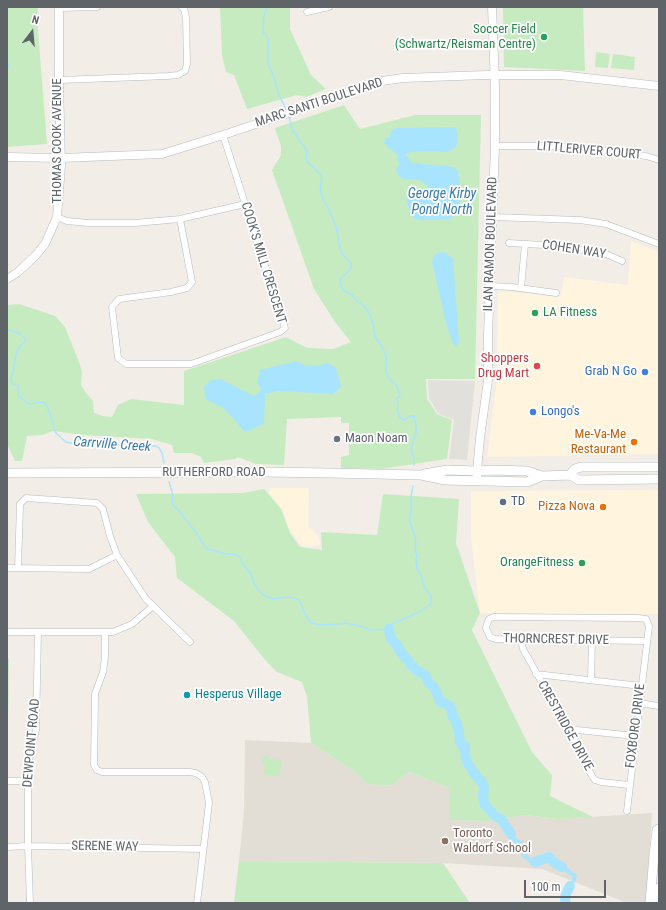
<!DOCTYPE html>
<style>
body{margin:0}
#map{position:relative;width:666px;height:910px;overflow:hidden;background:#f2eee7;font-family:"Roboto Condensed",sans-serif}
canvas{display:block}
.frame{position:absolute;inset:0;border:8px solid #5e6468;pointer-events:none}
.north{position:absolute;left:12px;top:12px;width:40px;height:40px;-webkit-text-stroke:3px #fff;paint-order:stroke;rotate:16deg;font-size:11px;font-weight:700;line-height:16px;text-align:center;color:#5e6468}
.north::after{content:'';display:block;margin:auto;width:14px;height:18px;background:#5e6468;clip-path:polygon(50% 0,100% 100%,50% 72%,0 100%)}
.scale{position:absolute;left:524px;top:880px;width:82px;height:18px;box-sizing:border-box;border:2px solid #5e6468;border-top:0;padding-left:5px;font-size:12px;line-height:14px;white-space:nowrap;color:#5e6468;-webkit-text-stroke:3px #fff;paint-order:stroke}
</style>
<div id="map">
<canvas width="666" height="910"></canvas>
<div class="frame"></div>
<div class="north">N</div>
<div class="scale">100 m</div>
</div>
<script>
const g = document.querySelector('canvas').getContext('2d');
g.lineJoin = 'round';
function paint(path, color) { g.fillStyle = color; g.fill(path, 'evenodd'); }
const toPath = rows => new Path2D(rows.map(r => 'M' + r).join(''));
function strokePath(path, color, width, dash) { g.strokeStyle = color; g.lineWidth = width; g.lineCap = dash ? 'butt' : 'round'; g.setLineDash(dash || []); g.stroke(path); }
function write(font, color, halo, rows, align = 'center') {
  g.font = font + ' "Roboto Condensed",sans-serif'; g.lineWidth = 3.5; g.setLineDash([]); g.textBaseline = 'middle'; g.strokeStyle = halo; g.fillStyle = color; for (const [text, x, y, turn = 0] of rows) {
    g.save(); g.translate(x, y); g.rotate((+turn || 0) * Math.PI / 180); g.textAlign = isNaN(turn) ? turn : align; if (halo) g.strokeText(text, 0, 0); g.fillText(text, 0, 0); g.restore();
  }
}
const commercial = toPath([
 [631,241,659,252,659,454,487,457,497,380,498,291,561,297,564,277,628,285],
 [270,488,309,488,308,526,319,537,320,544,310,547,301,545,288,527,283,510,269,493],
 [659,490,659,614,480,613,471,538,471,491]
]);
const industrial = toPath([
 [428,380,475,381,467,460,449,459,454,420,438,413,429,398]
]);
const education = toPath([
 [245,740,311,743,355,772,368,784,391,786,409,772,449,788,449,820,487,821,523,815,558,819,652,813,646,903,627,903,542,869,443,863,239,861,244,810]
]);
const green = toPath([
 [7,7,38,7,37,17,47,144,7,147],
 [220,7,290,7,290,29,311,75,326,89,306,97,297,95,247,109,234,75,226,72,222,55],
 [503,7,583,7,585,71,504,67],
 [596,52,610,54,608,68,595,67],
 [613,54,635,57,634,70,611,68],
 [344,105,360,129,415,115,481,115,475,379,426,379,427,399,437,414,452,420,447,459,381,469,341,468,341,457,349,455,349,423,341,423,341,417,287,419,284,465,256,464,238,457,235,459,204,463,201,457,192,453,174,453,172,445,152,439,83,435,53,431,42,435,27,436,22,461,15,461,7,444,7,305,19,304,55,316,65,327,79,362,82,372,81,385,86,393,93,401,94,413,103,416,112,417,118,405,131,399,184,405,184,371,286,337,307,348,333,349,351,342,335,322,314,289,272,170,281,155,281,146,275,128],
 [264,489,281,509,290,533,300,547,322,550,321,532,377,535,383,494,459,499,456,543,480,613,472,630,532,752,552,775,550,796,593,817,558,819,524,815,487,821,449,820,449,788,409,772,391,786,368,784,355,772,311,743,307,697,302,682,277,672,266,661,234,621,177,578,175,557,148,522,136,494,243,493],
 [7,659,9,659,8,720,7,724],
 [265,756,269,756,269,759,281,760,280,776,264,775,265,764,262,763,263,758],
 [239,861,443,863,470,903,234,903]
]);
const water = toPath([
 [456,127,457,131,458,142,455,148,447,152,419,151,406,153,406,155,412,163,454,167,458,171,460,183,459,194,460,209,450,219,440,220,421,220,415,219,410,214,406,196,409,191,420,194,427,192,428,186,420,180,404,179,399,176,396,169,399,165,397,154,387,147,384,143,385,139,390,137,391,130,397,128],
 [445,252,453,259,459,342,456,347,453,344,445,319,432,262,434,256,437,253],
 [296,361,304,365,317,366,328,363,336,368,341,387,333,394,279,391,265,394,264,424,245,432,225,409,206,399,204,387,211,380,221,379,254,396,261,390,257,382,260,370],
 [502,823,506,823,509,830,517,839,522,841,528,856,531,859,535,861,543,856,552,860,555,859,557,863,561,865,564,865,577,875,576,880,571,887,567,899,563,899,564,894,572,881,572,876,547,861,540,862,534,865,530,863,523,857,509,835,504,830,502,825]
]);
const stream = toPath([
 [266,7,266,8,264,16,263,29,263,32,267,36,268,39,268,64,274,77,278,93,287,111],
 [7,61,9,66,7,68],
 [289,116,292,129,307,151,306,160,308,163,315,169,321,175,322,179,320,188,323,199,328,208,336,226,340,249,343,255,351,263,351,268,346,274,341,278,340,284,343,290,352,295,357,301,364,306,369,313,372,320,375,336,383,349,386,356,386,372,388,377,396,385,400,394,400,396,397,398,398,414,401,419,404,420,411,416,414,416,416,425,416,433,411,449,413,456,414,465],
 [7,330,19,333,24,337,25,339,25,342,22,344,18,349,16,354,13,372,11,379,13,384,17,384,18,386,18,395,29,404,41,402,44,403,47,406,53,422,55,432,57,434,66,442,70,443,102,444,144,444,148,446,156,446,159,448,162,453,164,463],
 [169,482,173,495,172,503,174,506,179,511,198,535,205,547,211,550,226,554,231,554,237,555,241,558,242,563,250,573,254,584,262,594,273,599,287,597,295,598,299,600,306,616,310,622,315,624,327,625,346,623,360,626,370,630,389,629,392,624,412,615,418,613,431,604,431,596,424,587,421,575,417,569,416,562,416,559,417,557,415,549,416,545,415,536,409,520,410,517,410,514,411,512,411,496,413,486]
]);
const river = toPath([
 [389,629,390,637,398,646,399,650,406,658,410,663,411,665,413,666,416,670,425,675,429,683,434,687,435,690,437,693,440,702,447,704,451,708,453,717,456,721,457,725,459,731,460,743,462,745,465,746,465,752,466,760,474,773,483,784,484,789,483,796,484,802,485,805,495,816,501,819,511,834],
 [535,862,549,857,555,863,562,867],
 [566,903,565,899,566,894,570,886]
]);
const minor = toPath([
 [59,8,97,7],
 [307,12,329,7],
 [59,80,168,76,178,75,185,71,187,64,186,17,184,9,181,7],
 [495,146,550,146,599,150,646,156,659,160],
 [57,217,67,221,88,223,135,223,180,219,245,204],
 [492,217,580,220,606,224,659,244],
 [180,219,192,282,187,288,171,292,119,299,112,307,118,358,126,364,191,364,280,332,285,328,223,135],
 [509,243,560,246,606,254,622,261],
 [490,286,512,287,556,293],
 [521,288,525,244],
 [7,568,89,569,117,555],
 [18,568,20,504,26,498,97,503,103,509,110,536,117,555,146,599,190,642],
 [7,632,113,632,132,624,153,606],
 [105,632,105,657,103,672,95,694,94,765,97,770,102,772,189,772,196,773,202,777,205,782,209,803,197,903],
 [521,640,523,649,570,732,592,776,595,780,601,782,629,785],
 [536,674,641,686],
 [591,680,592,640],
 [639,703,659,706],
 [570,732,577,730,635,736],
 [7,781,28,781],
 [627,811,649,626,646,619,638,618,494,617,489,619,487,624,486,628,490,637,495,639,647,641],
 [7,847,28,846,203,849],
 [30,903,28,846,28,765,36,730,38,632]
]);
const tertiary = toPath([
 [7,157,61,158,162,154,223,135,304,108,375,82,403,78,486,75,560,75,659,86],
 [7,279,18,272,36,255,45,244,57,217,61,166,59,80,59,7],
 [477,481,477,471,480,438,488,380,488,335,495,146,495,85,492,7]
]);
const secondary = toPath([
 [7,473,264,472,329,473,421,475,445,480,527,482,542,476],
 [424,474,447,470,477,471,491,470,527,471,542,476,570,475,579,480,659,479],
 [570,475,575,469,581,467,659,467],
 [650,903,654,855,657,830,659,829],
 [657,903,659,888]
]);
const markers = [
 [544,37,4,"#2e9e5b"],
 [535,313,4,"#2e9e5b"],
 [537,366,4,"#e0444e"],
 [645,372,4,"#3f7fe0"],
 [533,412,4,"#3f7fe0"],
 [337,439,4,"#6b7280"],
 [634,442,4,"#e8710a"],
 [503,502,4,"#5c6f8a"],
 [603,507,4,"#e8710a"],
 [582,563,4,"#2e9e5b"],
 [187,695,4,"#0f9aa8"],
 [445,841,4,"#8d6e63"]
];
const leisureNames = [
 ["Soccer Field",536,30],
 ["(Schwartz/Reisman Centre)",536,45],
 ["LA Fitness",543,313,"left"],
 ["OrangeFitness",574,563]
];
const streetNames = [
 ["MARC SANTI BOULEVARD",319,103,-18],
 ["THOMAS COOK AVENUE",58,141,-90],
 ["LITTLERIVER COURT",589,151,5],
 ["ILAN RAMON BOULEVARD",491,244,-88],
 ["COHEN WAY",574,250,9],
 ["COOK'S MILL CRESCENT",263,263,73],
 ["RUTHERFORD ROAD",214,473],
 ["THORNCREST DRIVE",556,640,1],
 ["CRESTRIDGE DRIVE",565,726,61],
 ["FOXBORO DRIVE",636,726,-83],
 ["DEWPOINT ROAD",32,743,-85],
 ["SERENE WAY",105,847,1]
];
const healthNames = [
 ["Shoppers",529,359],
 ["Drug Mart",529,374]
];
const shopNames = [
 ["Grab N Go",637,372],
 ["Longo's",541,412,"left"]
];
const foodNames = [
 ["Me-Va-Me",626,435],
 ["Restaurant",626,450],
 ["Pizza Nova",595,507]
];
const worshipNames = [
 ["Maon Noam",345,439]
];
const serviceNames = [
 ["TD",511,502]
];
const cultureNames = [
 ["Hesperus Village",195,695]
];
const educationNames = [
 ["Toronto",453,834],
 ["Waldorf School",453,849]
];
const waterNames = [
 ["George Kirby",442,194],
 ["Pond North",442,210],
 ["Carrville Creek",112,445,4]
];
paint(commercial, '#fff4de');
paint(industrial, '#e2e0db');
paint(education, '#e2ddd5');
paint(green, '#c6ebc1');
paint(water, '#a9e4ff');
strokePath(stream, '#a9e4ff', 1.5);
strokePath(river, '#a9e4ff', 10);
strokePath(minor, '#b7babe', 7);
strokePath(tertiary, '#b7babe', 9);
strokePath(secondary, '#b5bbbf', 10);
strokePath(minor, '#fff', 6);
strokePath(tertiary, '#fff', 8);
strokePath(secondary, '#fff', 9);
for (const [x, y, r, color] of markers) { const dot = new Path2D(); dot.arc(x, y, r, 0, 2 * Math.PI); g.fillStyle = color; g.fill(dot); strokePath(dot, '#fff', 1.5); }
write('13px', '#27864d', '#fff', leisureNames, 'right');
write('13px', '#5e6468', '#fff', streetNames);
write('13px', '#be3a42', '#fff', healthNames, 'right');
write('13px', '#366cbe', '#fff', shopNames, 'right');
write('13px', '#c56008', '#fff', foodNames, 'right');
write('13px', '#5b616d', '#fff', worshipNames, 'left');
write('13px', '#4e5e75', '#fff', serviceNames, 'left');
write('13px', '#0d838f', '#fff', cultureNames, 'left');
write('13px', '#785e54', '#fff', educationNames, 'left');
write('italic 14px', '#367baa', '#fff', waterNames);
</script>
